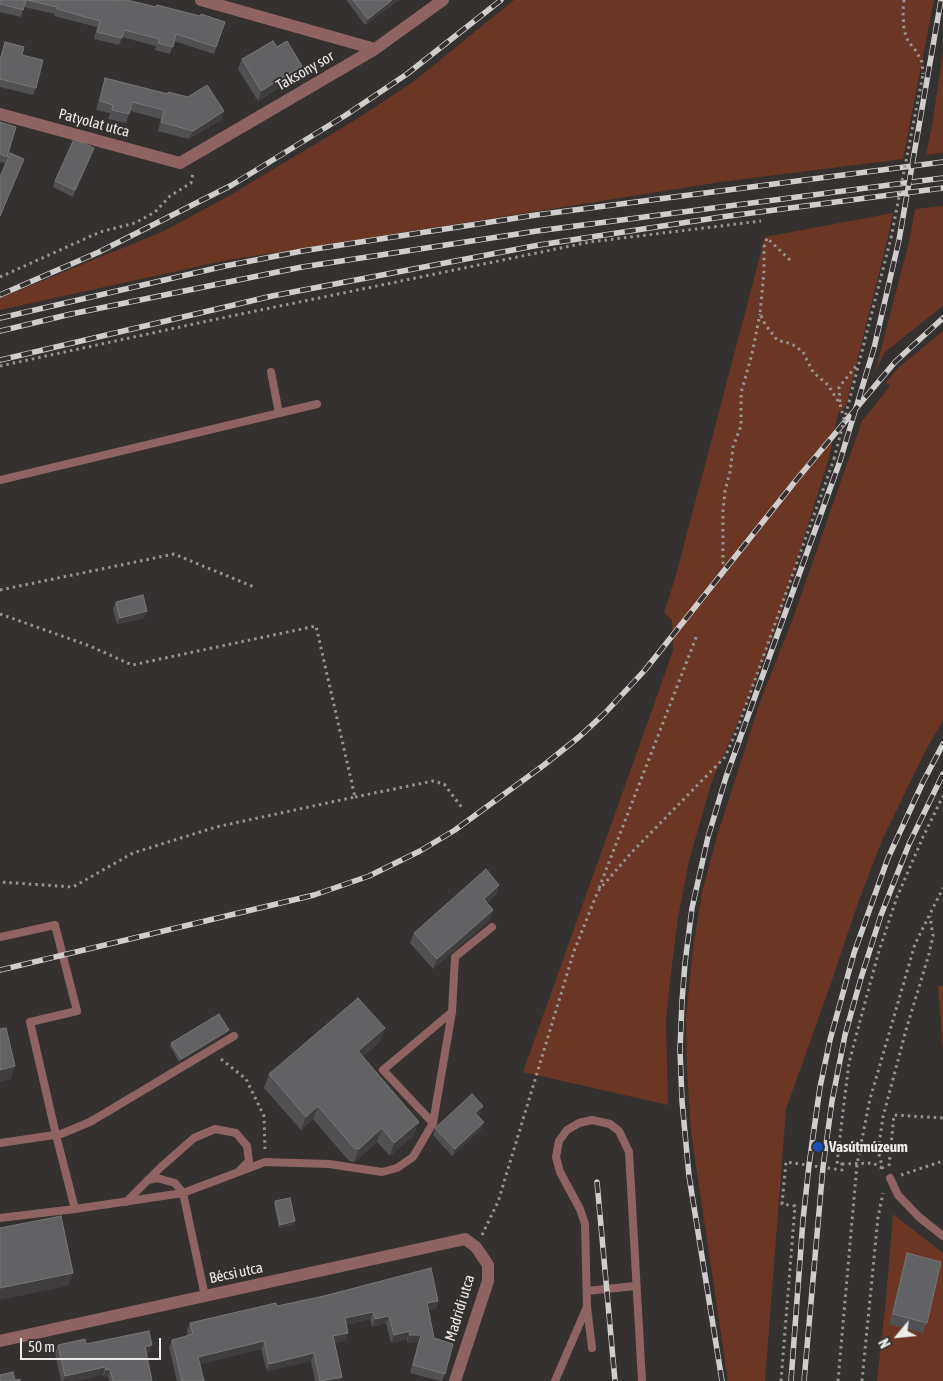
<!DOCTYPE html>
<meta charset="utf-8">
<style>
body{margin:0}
#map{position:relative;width:943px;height:1381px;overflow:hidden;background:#353130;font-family:"Asap Condensed",sans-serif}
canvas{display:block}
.north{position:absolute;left:873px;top:1311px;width:50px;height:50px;-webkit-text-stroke:4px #353130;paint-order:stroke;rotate:242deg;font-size:14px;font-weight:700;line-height:20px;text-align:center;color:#edebea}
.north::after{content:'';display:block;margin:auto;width:18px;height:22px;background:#edebea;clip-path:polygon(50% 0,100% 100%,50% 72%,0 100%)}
.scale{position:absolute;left:20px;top:1338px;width:141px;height:22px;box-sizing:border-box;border:2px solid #edebea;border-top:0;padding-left:6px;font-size:15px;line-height:18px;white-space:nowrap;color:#edebea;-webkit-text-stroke:4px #353130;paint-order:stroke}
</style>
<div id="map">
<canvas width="943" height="1381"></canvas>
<div class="north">N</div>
<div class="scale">50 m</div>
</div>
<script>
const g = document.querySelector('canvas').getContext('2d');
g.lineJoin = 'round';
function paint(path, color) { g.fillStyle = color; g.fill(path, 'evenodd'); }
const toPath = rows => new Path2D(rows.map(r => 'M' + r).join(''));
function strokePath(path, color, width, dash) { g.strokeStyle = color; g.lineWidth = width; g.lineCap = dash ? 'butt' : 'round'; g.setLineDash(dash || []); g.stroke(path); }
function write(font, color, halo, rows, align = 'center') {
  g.font = font + ' "Asap Condensed",sans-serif'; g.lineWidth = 4; g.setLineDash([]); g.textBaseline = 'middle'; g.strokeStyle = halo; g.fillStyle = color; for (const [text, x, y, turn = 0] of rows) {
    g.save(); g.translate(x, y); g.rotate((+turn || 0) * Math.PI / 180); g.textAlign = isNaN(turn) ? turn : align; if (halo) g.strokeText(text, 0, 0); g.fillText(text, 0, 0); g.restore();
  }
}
const green = toPath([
 [514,0,934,0,903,159,721,182,223,261,0,310,0,298,164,231,227,197,352,122,413,82],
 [943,52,943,153,926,155,932,126],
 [943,206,943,306,885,352,875,372,909,242,915,209],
 [893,213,888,237,846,406,839,412,837,417,829,458,779,618,748,700,712,781,689,861,678,918,670,981,666,1020,668,1105,523,1072,673,651,672,620,664,613,676,575,765,237],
 [943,331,943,720,925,752,883,838,858,903,830,986,786,1109,765,1381,728,1381,691,1132,687,1071,686,1018,693,948,702,892,717,836,761,699,792,621,862,421,890,386,886,382,899,367],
 [938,986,943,986,943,1050],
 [893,1214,943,1253,943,1381,877,1381,886,1299]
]);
const path = toPath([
 [904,0,903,12,904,30,908,41,916,51,922,62,923,74],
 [790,260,767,238,764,247,764,271,760,314,765,324,777,340,792,344,803,352,813,372,828,385,840,404,844,419],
 [0,277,100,232,135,223,155,212,170,196,191,183,193,173],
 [0,366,217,319,590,242,761,221],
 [840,402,839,387,857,365],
 [849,402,891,238],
 [723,564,723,511,725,491,730,472,733,447,741,426,741,393,752,354,760,314],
 [0,590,174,554,254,587],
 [0,614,90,646,132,665,316,626,355,797,216,827,133,853,73,887,0,882],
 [355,797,433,781,444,784,463,809],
 [599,888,697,635],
 [221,1059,246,1079,264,1116,265,1149],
 [843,1164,837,1164,843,1111,849,1063,864,1006,879,951,897,897,923,837,943,796],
 [889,1166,894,1115,943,1118],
 [883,1169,878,1151,883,1117,906,1030,929,954,933,936,930,916],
 [901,1175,943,1161],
 [482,1235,498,1202,574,951,598,891,632,852,725,757,737,730,834,459],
 [781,1381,795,1206,782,1204,786,1162,842,1170,843,1164,873,1163,882,1168],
 [838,1381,857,1164,870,1099,915,944,943,888],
 [862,1381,878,1217,883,1193]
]);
const service = toPath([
 [271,372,279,413],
 [0,480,317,404],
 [0,937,55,925,77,1011,30,1022,56,1135,75,1209],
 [433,1123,383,1070,452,1012],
 [0,1143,61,1134,90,1122,234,1036],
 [890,1178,898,1195,919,1217,943,1236],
 [148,1180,157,1178,175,1183,183,1193,265,1162,329,1164,382,1172,397,1168,413,1157,433,1123,452,1012,455,957,492,927],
 [126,1202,161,1167,194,1138,215,1129,236,1133,247,1146,249,1161,240,1170],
 [0,1218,75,1209,183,1193,205,1296],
 [587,1291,635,1286],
 [592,1348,587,1307,585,1224,580,1209,560,1172,556,1157,559,1141,567,1130,579,1123,592,1120,610,1124,619,1131,629,1152,642,1381],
 [555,1381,586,1309]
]);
const minor = toPath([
 [201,0,375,49],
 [0,114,180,163,375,49,443,0],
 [0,1341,465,1239,476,1247,488,1265,488,1281,455,1381]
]);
const rail = toPath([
 [0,295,99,252,232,185,346,115,407,74,501,0],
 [0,318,225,266,302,251,536,215,943,162],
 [0,331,71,314,302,267,537,231,943,178],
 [0,360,272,296,539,245,721,217,943,188],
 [0,970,314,895,369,876,420,851,455,830,544,765,579,737,605,713,645,670,797,479,895,362,943,318],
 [597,1182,615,1381],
 [722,1381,689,1176,682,1101,680,1050,682,1001,685,963,692,908,708,837,726,777,840,461,874,348,899,240,941,0],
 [791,1381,803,1220,809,1165,820,1087,830,1040,854,953,888,858,923,782,943,744],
 [804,1381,823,1167,832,1101,845,1035,861,978,881,915,909,844,943,774]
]);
const pathBridge = toPath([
 [891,238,923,74],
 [834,459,849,402]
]);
const wall = toPath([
 [0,0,112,0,156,7,225,22,214,54,174,41,170,54,155,50,156,46,122,37,119,45,94,39,97,27,54,16,55,14,24,7,21,17,0,12],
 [347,0,399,0,365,25,347,1],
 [5,42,22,55,36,88,33,95,0,87,0,58],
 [277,47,302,66,298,76,258,101,238,69,242,59],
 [105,78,224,111,221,120,189,139,158,131,161,119,130,111,126,123,108,119,110,113,96,110,102,87],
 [0,122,7,157,5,163,0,162],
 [92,155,73,197,53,187,55,181],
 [116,602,147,611,144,618,117,624,113,609],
 [499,885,496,895,487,903,493,910,490,920,433,969,410,943,414,933],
 [227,1033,179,1062,170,1046,171,1043],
 [380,1042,363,1056,414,1135,390,1156,377,1142,354,1162,349,1161,313,1119,301,1130,264,1088,269,1074],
 [481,1113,478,1116,484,1122,481,1129,452,1156,433,1135,435,1128],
 [275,1201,295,1221,294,1225,279,1228,274,1204],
 [907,1253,927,1323,923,1333,889,1324,904,1264],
 [438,1301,436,1308,429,1310,434,1338,445,1374,442,1381,440,1381,410,1373,418,1342,407,1343,407,1339,391,1343,386,1323,372,1327,370,1319,346,1325,346,1340,335,1343,342,1377,340,1381,315,1381,311,1361,267,1371,261,1349,200,1364,204,1381,177,1381,169,1347,172,1340,188,1336,187,1330,190,1323,277,1306],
 [86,1344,149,1353,146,1354,152,1381,109,1381,108,1376,103,1377,103,1375,73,1381,61,1381,55,1353,58,1345]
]);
const shadedWall = toPath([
 [392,0,399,0,365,25,368,19],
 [302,66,298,76,258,101,261,91],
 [224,111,221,120,189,139,193,131],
 [94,148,92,155,73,197,75,190],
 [147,611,144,618,117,624,120,618],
 [499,885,496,895,480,909,484,899],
 [493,910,490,920,433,969,437,959],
 [385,1028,380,1042,354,1064,358,1051],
 [229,1030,227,1033,179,1062,181,1059],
 [15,1066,11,1079,0,1082,0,1070],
 [318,1106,313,1119,301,1130,306,1117],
 [483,1106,481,1113,473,1120,475,1113],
 [419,1122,414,1135,390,1156,394,1143],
 [484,1122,481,1129,452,1156,455,1149],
 [382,1128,377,1142,354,1162,359,1149],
 [295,1221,294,1225,279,1228,280,1225],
 [73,1273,68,1286,0,1300,0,1288],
 [438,1301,436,1308,425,1311,427,1303],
 [373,1312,370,1319,342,1326,345,1318],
 [389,1316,386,1323,372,1327,375,1319],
 [410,1331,407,1339,391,1343,394,1335],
 [348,1333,346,1340,330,1344,333,1336],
 [409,1335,421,1335,418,1342,407,1343],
 [264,1341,261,1349,195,1365,198,1357],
 [152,1345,149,1353,142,1354,145,1347],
 [314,1353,311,1361,267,1371,269,1364],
 [105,1367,103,1375,73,1381,63,1381,65,1376],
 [110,1369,108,1376,103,1377,106,1370],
 [342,1377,340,1381,322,1381]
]);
const building = toPath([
 [0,0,26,0,23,10,0,4,0,0],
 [27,0,112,0,117,1,117,0,127,0,156,7,157,5,200,16,201,14,225,22,216,47,176,34,173,47,158,43,159,39,124,30,122,38,97,32,100,21,57,9,57,7,27,0],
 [353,0,392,0,368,19,353,0],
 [273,41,277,47,287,41,302,66,261,91,242,59,273,41],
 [5,42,24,47,22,55,43,60,36,88,0,79,0,61,5,42],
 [105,78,168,94,168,92,188,97,207,85,224,111,193,131,161,122,164,110,132,102,129,114,112,110,113,105,100,101,105,78],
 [0,122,16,127,7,157,0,154,0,122],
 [74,139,94,148,75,190,55,181,74,139],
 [10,153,24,159,0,216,0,177,10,153],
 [143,595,147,611,120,618,116,602,143,595],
 [486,869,499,885,484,899,493,910,437,959,414,933,486,869],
 [358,998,385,1028,358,1051,419,1122,394,1143,382,1128,359,1149,354,1148,318,1106,306,1117,269,1074,358,998],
 [219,1014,229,1030,181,1059,171,1043,219,1014],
 [6,1028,15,1066,0,1070,0,1029,6,1028],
 [472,1094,483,1106,475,1113,484,1122,455,1149,435,1128,472,1094],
 [290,1198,295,1221,280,1225,275,1201,290,1198],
 [61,1216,73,1273,0,1288,0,1228,61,1216],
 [907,1253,941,1262,927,1323,893,1314,907,1253],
 [431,1268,438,1301,427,1303,434,1338,453,1344,445,1374,413,1365,421,1335,409,1335,410,1331,394,1335,389,1316,375,1319,373,1312,345,1318,348,1333,333,1336,342,1377,320,1381,314,1353,269,1364,264,1341,198,1357,204,1381,182,1381,172,1340,193,1334,190,1323,276,1303,277,1306,324,1296,431,1268],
 [149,1331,152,1345,145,1347,152,1381,113,1381,110,1369,106,1370,105,1367,65,1376,58,1345,85,1339,86,1344,149,1331],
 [13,1372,15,1380,20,1379,20,1381,0,1381,0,1375,13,1372]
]);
const markers = [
 [818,1147,6,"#1a4fb4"]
];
const streetNames = [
 ["Taksony sor",305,71,-30],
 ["Patyolat utca",94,123,15],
 ["Bécsi utca",236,1273,-12],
 ["Madridi utca",460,1308,-73]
];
const poiNames = [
 ["Vasútmúzeum",829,1147]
];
paint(green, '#6b3623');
strokePath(path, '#979493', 3, [2.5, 4]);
strokePath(service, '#8f6362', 8);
strokePath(minor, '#8f6362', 12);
strokePath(rail, '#d0cecd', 5.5);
strokePath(rail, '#353130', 4, [11]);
strokePath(pathBridge, '#979493', 3, [2.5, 4]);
paint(wall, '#515153');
paint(shadedWall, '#3f3d3e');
paint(building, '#626164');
strokePath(building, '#777779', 1);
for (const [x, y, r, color] of markers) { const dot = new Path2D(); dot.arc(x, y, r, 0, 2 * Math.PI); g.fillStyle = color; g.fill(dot); strokePath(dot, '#353130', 2); }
write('15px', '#edebea', '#353130', streetNames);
write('bold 15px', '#edebea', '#353130', poiNames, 'left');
</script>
